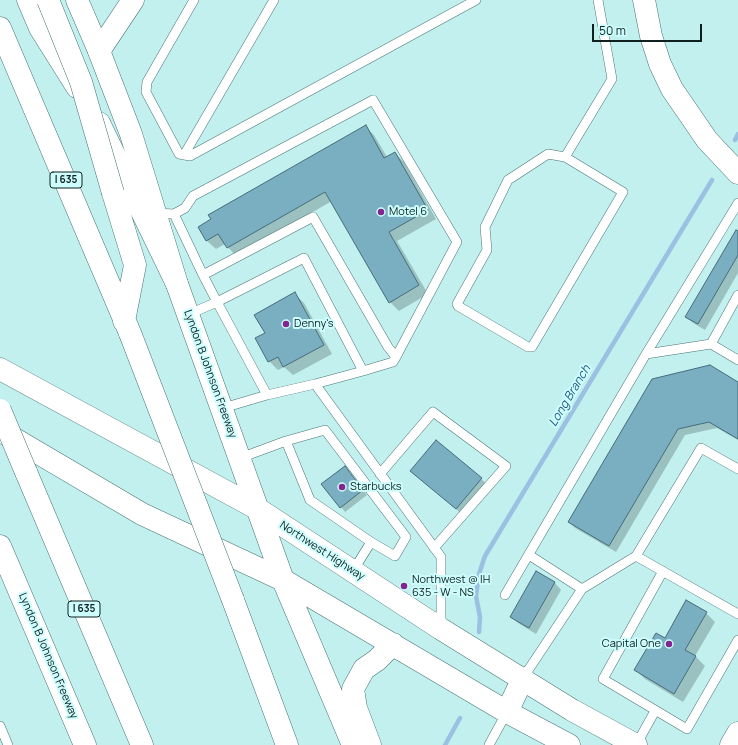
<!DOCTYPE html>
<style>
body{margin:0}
#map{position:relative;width:738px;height:745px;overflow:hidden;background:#c1f0ef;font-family:Manrope,sans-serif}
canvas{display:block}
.scale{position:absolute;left:592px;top:24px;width:110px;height:18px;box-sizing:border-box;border:2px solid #0e2020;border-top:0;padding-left:5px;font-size:12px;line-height:14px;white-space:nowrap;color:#0e2020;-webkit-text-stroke:3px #cefdfd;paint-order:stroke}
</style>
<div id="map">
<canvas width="738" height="745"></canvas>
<div class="scale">50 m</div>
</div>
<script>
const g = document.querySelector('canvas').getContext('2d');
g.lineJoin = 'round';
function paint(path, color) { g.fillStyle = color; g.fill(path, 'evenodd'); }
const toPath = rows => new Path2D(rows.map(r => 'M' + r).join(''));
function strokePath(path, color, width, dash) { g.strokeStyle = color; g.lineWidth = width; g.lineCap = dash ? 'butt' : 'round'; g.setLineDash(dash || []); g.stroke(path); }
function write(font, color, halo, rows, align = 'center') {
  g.font = font + ' Manrope,sans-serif'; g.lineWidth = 4; g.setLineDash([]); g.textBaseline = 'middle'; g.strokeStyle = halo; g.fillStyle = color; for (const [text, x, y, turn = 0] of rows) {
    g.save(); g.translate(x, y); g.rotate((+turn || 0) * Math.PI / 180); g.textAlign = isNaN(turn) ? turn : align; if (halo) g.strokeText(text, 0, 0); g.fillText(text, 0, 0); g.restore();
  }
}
const shadow = toPath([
 [365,126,374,135,387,157,395,153,404,162,436,219,397,241,428,294,399,311,390,302,332,201,236,256,225,244,216,249,207,241,199,227],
 [738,232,738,273,705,330,693,323,686,317],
 [295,294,304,303,332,354,293,375,284,367,278,370,269,361,257,339,266,333],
 [653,380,738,383,738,440,717,428,685,435,616,552,575,528,569,522],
 [411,471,481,479,488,485,463,515],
 [349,472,367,495,345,512,323,484],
 [537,573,555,583,561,590,536,634,518,623,511,617],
 [687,602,706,613,715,622,695,656,705,666,683,702,645,679,636,670,665,639]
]);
const stream = toPath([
 [735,140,738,134],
 [479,632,480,617,476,596,479,574,485,556,712,180],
 [445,745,460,718]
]);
const building = toPath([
 [366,125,384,158,395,152,428,210,389,232,419,285,389,303,325,192,227,248,218,234,206,241,198,227,211,219,208,215,366,125],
 [736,230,738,231,738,255,698,324,685,317,736,230],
 [295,292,324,345,283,367,278,357,268,362,255,338,265,333,254,315,295,292],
 [710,365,738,382,738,439,709,422,678,429,609,546,568,522,652,379,710,365],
 [436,440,482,478,456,509,410,471,436,440],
 [345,466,363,490,340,508,321,484,345,466],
 [536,571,555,582,529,628,510,617,536,571],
 [686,600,707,612,685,650,696,656,674,694,634,670,656,633,665,638,686,600]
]);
const service = toPath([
 [194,0,147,82,146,92,179,154,190,156,476,0],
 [548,154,565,157,623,192,532,347,528,347,458,306,457,304,487,250,485,227,508,180,548,154],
 [184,155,274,0],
 [565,157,612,79,598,0],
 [156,213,174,214,185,208,193,196,373,100,457,242,396,357,388,347,313,217,203,275,217,302,304,258,363,371,315,384],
 [174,214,203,275],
 [187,315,217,302,267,395],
 [711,344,738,295],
 [646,354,738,203],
 [363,371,393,362,396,357],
 [223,408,267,395,315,384,441,557,441,627],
 [286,441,310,500,371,542],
 [240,458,286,441,325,430,406,537,395,556,371,542,353,571],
 [380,474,433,412,506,466,434,548],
 [636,556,701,448,738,469],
 [663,571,603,679,687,729,738,640],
 [582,589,636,556,738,614],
 [505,595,646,354,711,344,738,360],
 [523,678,582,589,529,555],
 [0,726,8,745],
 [489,745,507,712],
 [636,745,655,711]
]);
const tertiary = toPath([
 [644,0,651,36,660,64,672,89,707,140,738,173],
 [99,51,133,0],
 [731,745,738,733]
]);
const secondary = toPath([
 [77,0,99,51,131,134,177,284,283,580,353,745],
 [0,369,258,509,441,629,572,710,636,745],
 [1,431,142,514,283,580,507,712,569,745],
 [0,546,85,745],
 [507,712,523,678],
 [370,745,356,708,353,689,364,669,377,660,393,644]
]);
const motorway = toPath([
 [28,0,40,28,77,87],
 [0,28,130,333],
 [99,123,177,284],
 [113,193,135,265,124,321],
 [26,472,142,745],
 [233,600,287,745]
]);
const motorwayBridge = toPath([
 [48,0,81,82,113,193],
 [130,333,233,600],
 [0,410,26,472]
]);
const markers = [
 [381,212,4,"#84248e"],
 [286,324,4,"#84248e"],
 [342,487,4,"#84248e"],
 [404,586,4,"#84248e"],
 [669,644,4,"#84248e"]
];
const shields = [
 [66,180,32],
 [84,609,32]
];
const shieldNames = [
 ["I 635",66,180],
 ["I 635",84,609]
];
const poiNames = [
 ["Motel 6",389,212],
 ["Denny's",294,324],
 ["Starbucks",350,487],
 ["Northwest @ IH",412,580],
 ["635 - W - NS",412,593],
 ["Capital One",661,644,"right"]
];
const streetNames = [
 ["Lyndon B Johnson Freeway",210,374,70],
 ["Northwest Highway",322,551,33],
 ["Lyndon B Johnson Freeway",48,656,67]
];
const waterNames = [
 ["Long Branch",570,396,-59]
];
paint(shadow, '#0003');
strokePath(stream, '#9bc0e2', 4.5);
paint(building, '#79afc1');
strokePath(building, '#456c79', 1);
strokePath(service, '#4a7574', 10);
strokePath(tertiary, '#4a7574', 23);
strokePath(secondary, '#4a7574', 23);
strokePath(motorway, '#4a7574', 23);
strokePath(service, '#fff', 9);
strokePath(tertiary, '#fff', 22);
strokePath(secondary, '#fff', 22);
strokePath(motorway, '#fff', 22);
strokePath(motorwayBridge, '#4a7574', 23, []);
strokePath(motorwayBridge, '#fff', 22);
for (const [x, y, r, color] of markers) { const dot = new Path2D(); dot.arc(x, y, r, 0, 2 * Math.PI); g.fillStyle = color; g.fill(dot); strokePath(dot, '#cefdfd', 1.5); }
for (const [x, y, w] of shields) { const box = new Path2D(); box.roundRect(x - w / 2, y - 8, w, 16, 3); g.fillStyle = '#cefdfd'; g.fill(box); strokePath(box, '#0e2020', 1); }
write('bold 10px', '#0e2020', null, shieldNames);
write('11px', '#0e2020', '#cefdfd', poiNames, 'left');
write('11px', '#0e2020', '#cefdfd', streetNames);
write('italic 12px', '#225885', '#cefdfd', waterNames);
</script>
